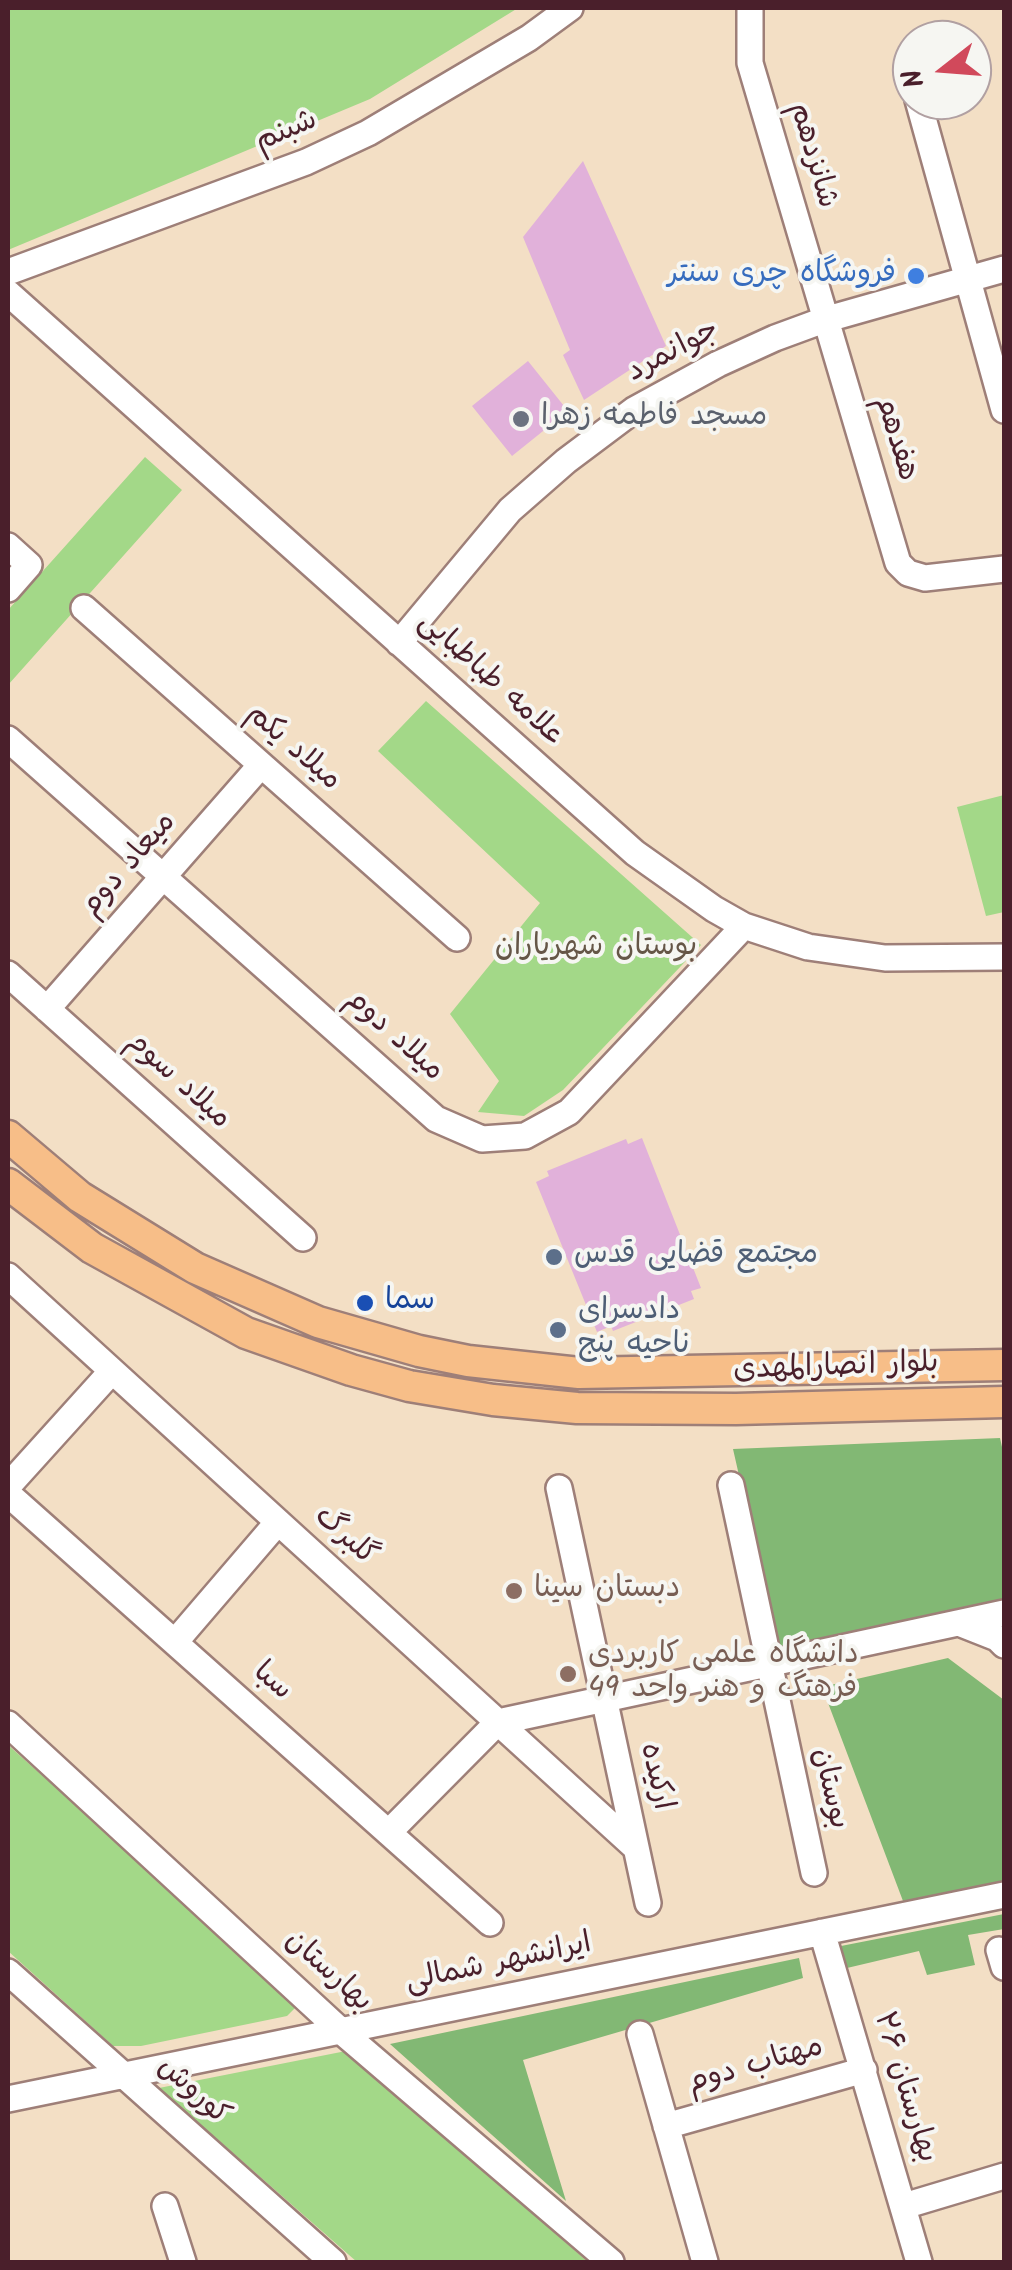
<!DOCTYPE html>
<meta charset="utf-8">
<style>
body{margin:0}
#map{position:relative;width:1012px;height:2270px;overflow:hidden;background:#f3dfc5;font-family:Kalam,sans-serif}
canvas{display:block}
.frame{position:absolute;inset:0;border:10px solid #4a1f2b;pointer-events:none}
.north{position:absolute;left:892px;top:20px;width:100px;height:100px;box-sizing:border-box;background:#f6f6f2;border:2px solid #b1a0a2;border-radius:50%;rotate:253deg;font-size:28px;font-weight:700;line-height:40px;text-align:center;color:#4a1f2b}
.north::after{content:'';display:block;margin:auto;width:35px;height:45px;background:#d1495b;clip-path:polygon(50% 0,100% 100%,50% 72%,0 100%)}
</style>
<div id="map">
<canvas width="1012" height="2270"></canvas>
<div class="frame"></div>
<div class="north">N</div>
</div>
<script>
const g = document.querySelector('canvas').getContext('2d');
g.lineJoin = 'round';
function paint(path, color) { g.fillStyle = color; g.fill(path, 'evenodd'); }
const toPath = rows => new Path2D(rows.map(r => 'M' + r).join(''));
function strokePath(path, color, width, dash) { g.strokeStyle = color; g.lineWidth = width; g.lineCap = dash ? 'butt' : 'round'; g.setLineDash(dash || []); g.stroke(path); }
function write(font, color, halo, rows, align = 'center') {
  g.font = font + ' Kalam,"Playpen Sans Arabic",sans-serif'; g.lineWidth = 8; g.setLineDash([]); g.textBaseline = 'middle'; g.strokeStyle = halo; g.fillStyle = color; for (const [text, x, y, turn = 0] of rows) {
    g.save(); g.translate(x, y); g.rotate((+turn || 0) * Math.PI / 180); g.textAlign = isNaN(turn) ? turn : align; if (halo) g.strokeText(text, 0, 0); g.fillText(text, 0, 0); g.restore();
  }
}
const green = toPath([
 [8,8,518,8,370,99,8,250],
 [145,457,182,490,8,685,8,610],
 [426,701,701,945,563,1090,524,1116,478,1112,499,1081,450,1014,540,903,378,751],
 [1004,795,1004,912,986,916,957,807],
 [8,1745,299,2004,287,2016,141,2046,113,2046,8,1951],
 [346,2051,588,2262,357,2262,159,2088]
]);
const forest = toPath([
 [1000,1438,1004,1456,1004,1603,778,1647,733,1449],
 [948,1658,1004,1700,1004,1883,903,1901,822,1687],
 [1004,1914,1004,1929,968,1935,975,1965,927,1975,919,1951,847,1968,841,1946],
 [799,1958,803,1978,523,2060,566,2201,390,2044]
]);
const building = toPath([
 [583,161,666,346,584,400,563,355,570,350,523,237],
 [528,361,568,411,512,456,472,406],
 [642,1138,701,1288,691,1291,694,1299,613,1331,611,1326,597,1332,536,1182,549,1176,547,1171,626,1139,628,1144]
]);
const minor = toPath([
 [750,8,750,63,898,563,908,573,925,578,1004,569],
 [918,100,1004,410],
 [8,272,306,162,368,133,529,38,570,8],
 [8,293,635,853,714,909,744,926,808,947,885,958,1004,957],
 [8,546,29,565,8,589],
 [84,608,457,938],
 [399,643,510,510,566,461,634,410,718,364,775,338,824,320,1004,269],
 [8,739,436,1119,482,1139,525,1136,569,1112,744,926],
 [8,974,303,1238],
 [47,1009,261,765],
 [8,1276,636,1848],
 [731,1485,814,1873],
 [8,1486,112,1371],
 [559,1488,648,1903],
 [8,1494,490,1923],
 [959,1623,997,1638,1004,1645],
 [175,1642,278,1522],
 [8,1724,341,2031,611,2262],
 [390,1831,498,1722,1004,1613],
 [822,1932,919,2262],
 [999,1950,1004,1967],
 [8,1972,333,2262],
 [640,2034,705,2262],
 [8,2099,1004,1895],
 [666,2126,864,2070],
 [165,2206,183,2262],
 [904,2206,1004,2176]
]);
const major = toPath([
 [8,1136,80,1197,195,1268,318,1322,419,1351,468,1361,579,1373,1004,1365],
 [8,1184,92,1248,246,1333,351,1370,409,1386,493,1400,577,1408,736,1409,1004,1402]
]);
const markers = [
 [916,276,10,"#3f7fe0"],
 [521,419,10,"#6b7280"],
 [554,1257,10,"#5c6f8a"],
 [365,1303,10,"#1a4fb4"],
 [558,1330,10,"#5c6f8a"],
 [514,1591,10,"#8d6e63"],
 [568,1674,10,"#8d6e63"]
];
const streetNames = [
 ["شبنم",287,133,-23],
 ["شانزدهم",811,156,74],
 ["جوانمرد",674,353,-28],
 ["هفدهم",894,439,73],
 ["علامه طباطبایی",490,681,42],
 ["میلاد یکم",292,749,41],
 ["میعاد دوم",130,866,-49],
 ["میلاد دوم",393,1037,42],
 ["میلاد سوم",177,1082,42],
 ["بلوار انصارالمهدی",836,1369,-2],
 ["گلبرگ",344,1538,42],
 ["سبا",271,1683,41],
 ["ارکیده",654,1777,78],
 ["بوستان",828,1789,77],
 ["ایرانشهر شمالی",499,1965,-12],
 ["بهارستان",327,1973,42],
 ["مهتاب دوم",756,2067,-16],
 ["بهارستان ۲۶",903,2088,73],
 ["کوروش",192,2093,42]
];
const shopNames = [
 ["فروشگاه چری سنتر",896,276]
];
const worshipNames = [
 ["مسجد فاطمه زهرا",541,419]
];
const parkNames = [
 ["بوستان شهریاران",596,949]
];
const serviceNames = [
 ["مجتمع قضایی قدس",574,1257],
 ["دادسرای",578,1313],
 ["ناحیه پنج",578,1347]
];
const transitNames = [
 ["سما",385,1303]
];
const educationNames = [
 ["دبستان سینا",534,1591],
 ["دانشگاه علمی کاربردی",588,1657],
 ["فرهتگ و هنر واحد 49",588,1691]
];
paint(green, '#a3d888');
paint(forest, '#82b874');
paint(building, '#e1b1da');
strokePath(minor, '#9e7f78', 30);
strokePath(major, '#9e7f78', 35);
strokePath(minor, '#fff', 25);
strokePath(major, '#f7be88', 30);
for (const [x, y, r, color] of markers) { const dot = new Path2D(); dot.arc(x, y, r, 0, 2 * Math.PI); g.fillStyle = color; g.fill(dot); strokePath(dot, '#f6f6f2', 4); }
write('30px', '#4a1f2b', '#f6f6f2', streetNames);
write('30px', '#366cbe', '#f6f6f2', shopNames, 'right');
write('30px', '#5b616d', '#f6f6f2', worshipNames, 'left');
write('30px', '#655647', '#f6f6f2', parkNames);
write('30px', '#4e5e75', '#f6f6f2', serviceNames, 'left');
write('30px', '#164399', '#f6f6f2', transitNames, 'left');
write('30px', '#785e54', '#f6f6f2', educationNames, 'left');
</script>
